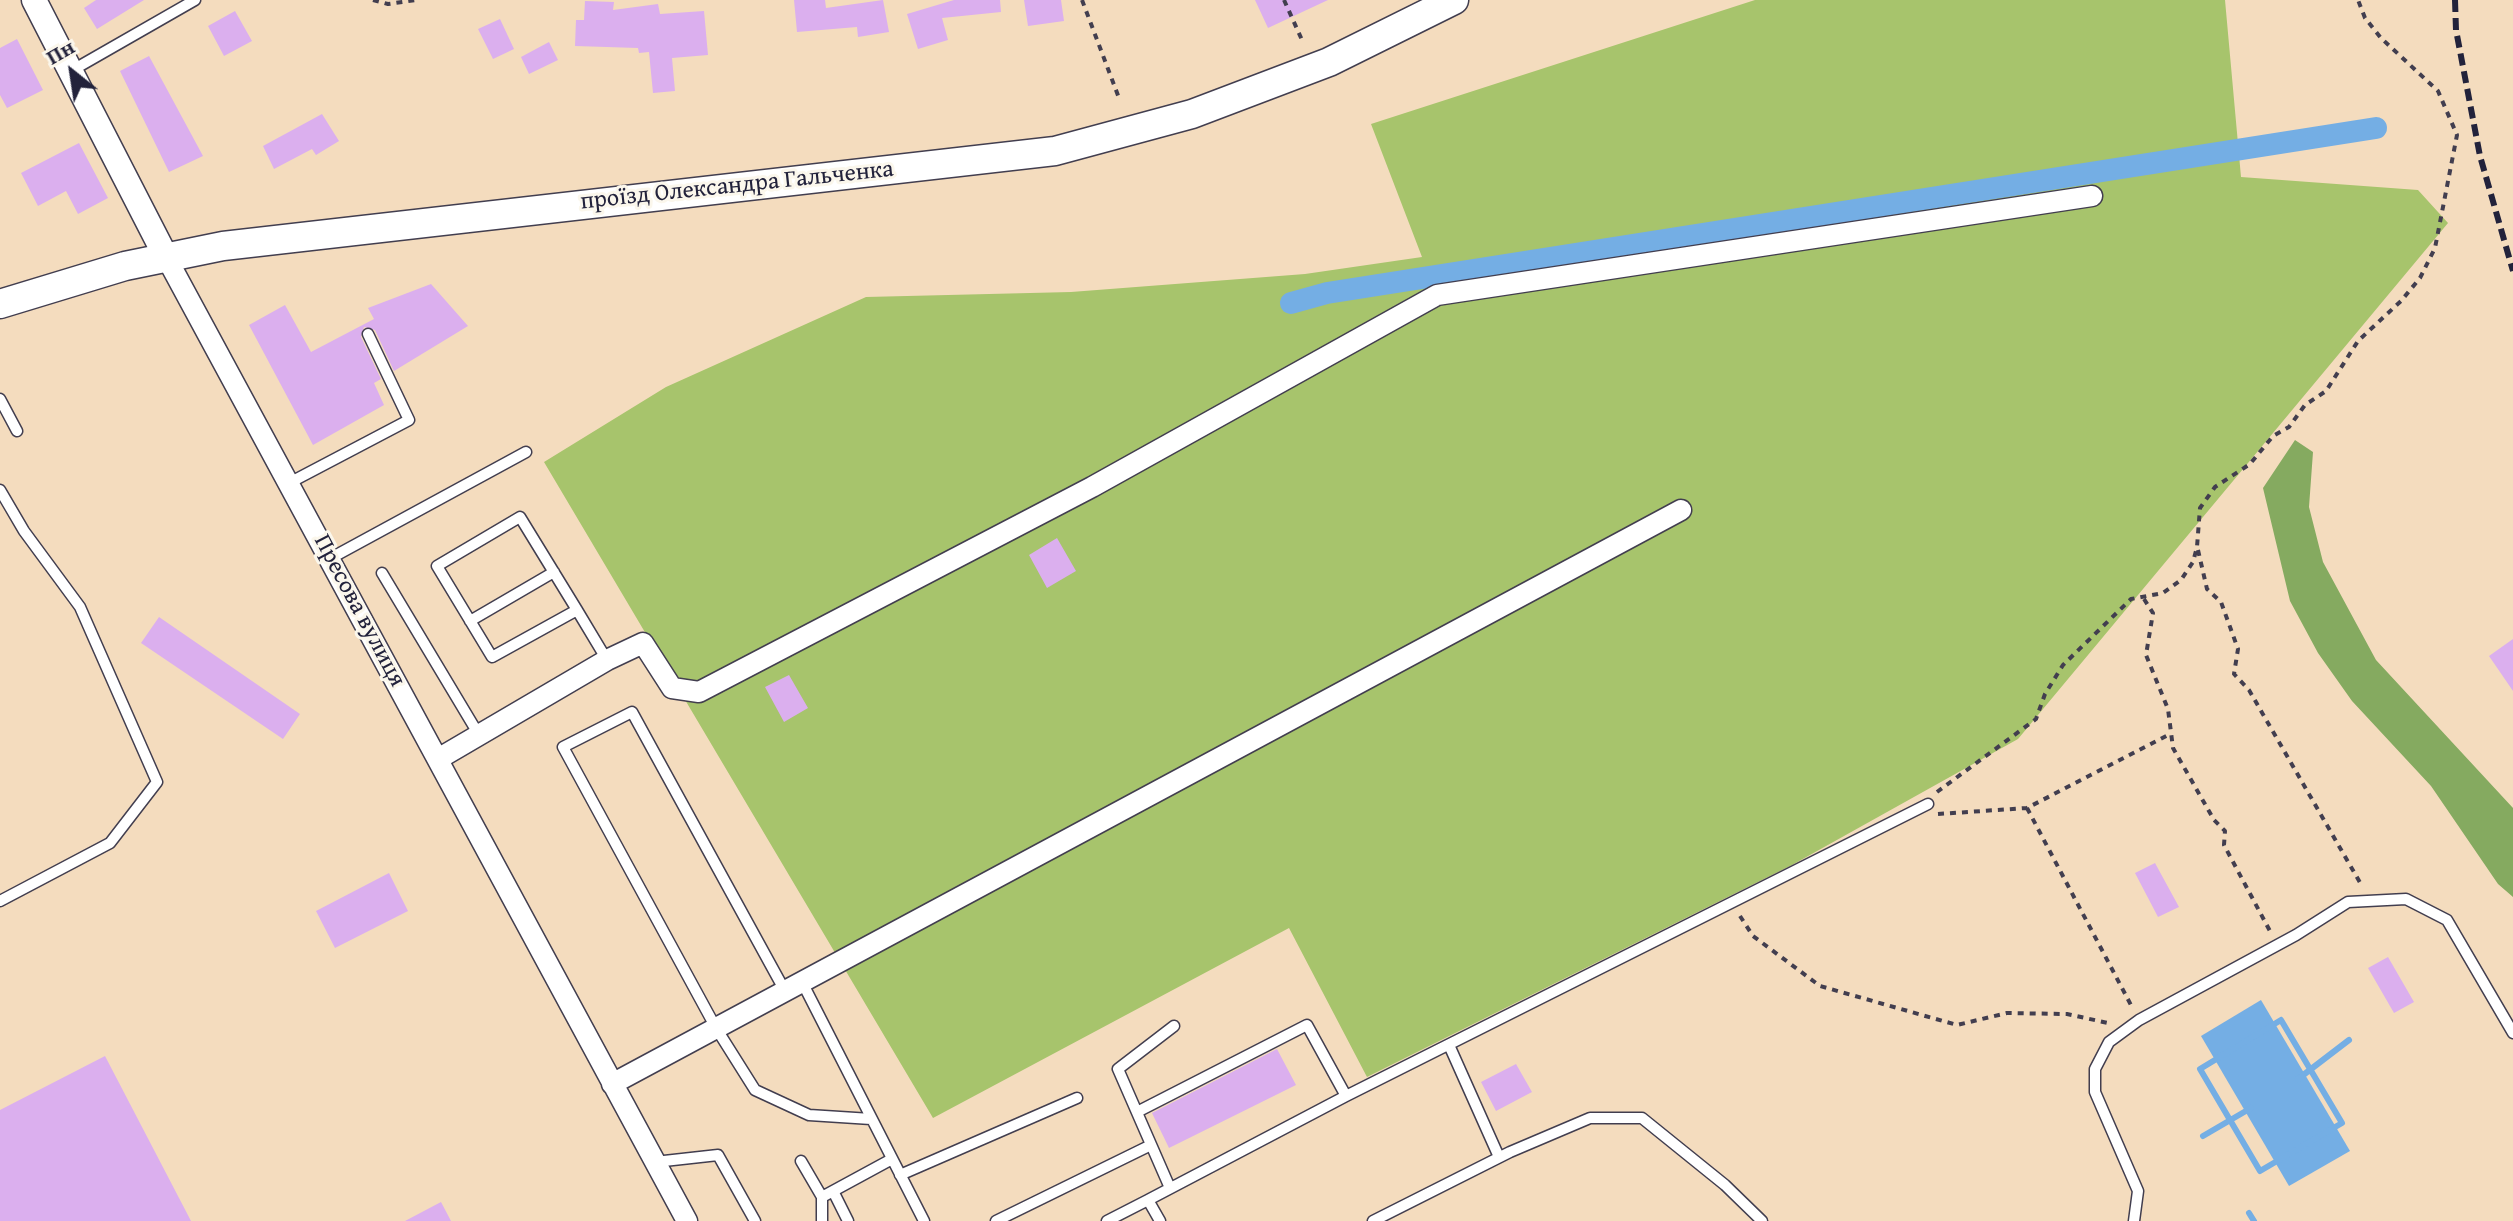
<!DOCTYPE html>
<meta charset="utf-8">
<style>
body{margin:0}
#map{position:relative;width:2513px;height:1221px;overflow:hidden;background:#f4dcbe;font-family:"Gentium Book Plus",serif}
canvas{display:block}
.north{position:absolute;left:32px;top:32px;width:80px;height:80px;-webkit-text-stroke:6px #fbf7ec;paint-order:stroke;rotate:330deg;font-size:22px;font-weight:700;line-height:32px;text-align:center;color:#22223b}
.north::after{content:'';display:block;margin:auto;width:28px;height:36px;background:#22223b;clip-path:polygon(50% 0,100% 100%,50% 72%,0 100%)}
</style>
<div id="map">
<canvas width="2513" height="1221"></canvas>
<div class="north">Пн</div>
</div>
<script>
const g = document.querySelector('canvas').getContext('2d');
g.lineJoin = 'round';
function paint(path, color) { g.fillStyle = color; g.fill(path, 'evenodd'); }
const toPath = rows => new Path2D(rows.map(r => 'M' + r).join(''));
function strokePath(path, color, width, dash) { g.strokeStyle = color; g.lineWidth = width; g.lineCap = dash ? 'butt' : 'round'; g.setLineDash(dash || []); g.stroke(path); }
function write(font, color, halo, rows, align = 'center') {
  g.font = font + ' "Gentium Book Plus",serif'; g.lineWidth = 6; g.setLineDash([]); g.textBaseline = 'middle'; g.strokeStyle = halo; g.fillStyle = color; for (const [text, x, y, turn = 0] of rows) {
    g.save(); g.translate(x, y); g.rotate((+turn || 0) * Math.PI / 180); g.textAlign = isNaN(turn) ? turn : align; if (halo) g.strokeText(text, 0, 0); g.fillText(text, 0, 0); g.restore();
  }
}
const green = toPath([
 [1755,0,2225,0,2241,177,2418,190,2448,223,2018,739,1792,865,1367,1077,1289,928,933,1118,544,462,666,387,866,297,1071,292,1305,274,1422,257,1371,124]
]);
const forest = toPath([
 [2295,440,2313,452,2309,507,2323,562,2376,660,2513,808,2513,897,2498,884,2431,786,2352,701,2318,653,2290,601,2263,488]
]);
const water = toPath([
 [2261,1000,2350,1151,2289,1186,2201,1036]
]);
const stream = toPath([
 [2281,1020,2342,1123,2260,1171,2200,1069,2281,1020],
 [2298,1079,2349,1040],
 [2203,1136,2251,1108],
 [2249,1213,2254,1221]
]);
const canal = toPath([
 [1291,303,1327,293,2376,128]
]);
const building = toPath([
 [96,0,144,0,97,29,84,8],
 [794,0,825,0,826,8,883,0,889,32,858,37,857,27,797,32],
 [954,0,1000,0,1001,12,942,18,948,40,918,49,907,14],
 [1024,0,1061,0,1064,21,1028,26],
 [1255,0,1328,0,1268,28],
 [585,1,614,2,613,10,658,4,660,14,704,11,708,55,672,58,675,91,653,93,649,52,639,53,638,48,575,46,576,20,584,20],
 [235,11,252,41,224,56,208,26],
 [500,19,514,49,493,59,478,29],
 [17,39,43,90,7,108,0,95,0,48],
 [549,42,558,60,529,74,521,57],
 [149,56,203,156,169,172,120,71],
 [322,114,339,141,316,155,312,149,274,169,263,146],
 [79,143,108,198,78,214,66,191,38,206,21,173],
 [431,284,468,326,394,371,375,330,364,327,361,337,381,379,374,383,384,405,313,445,249,325,285,305,311,352,374,319,368,308],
 [1057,538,1076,571,1047,588,1029,555],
 [159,617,300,714,283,739,141,643],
 [2513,639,2513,691,2489,656],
 [789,675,808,708,784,722,765,687],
 [2155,863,2179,907,2158,917,2135,873],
 [389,873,408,911,335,948,316,911],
 [2388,957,2414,1002,2394,1013,2368,968],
 [1277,1049,1296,1085,1169,1148,1152,1113],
 [105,1056,191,1221,0,1221,0,1110],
 [1516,1064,1532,1092,1496,1111,1481,1082],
 [441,1202,451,1221,405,1221]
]);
const path = toPath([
 [373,0,388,4,416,0],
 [1082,0,1119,98],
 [1284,0,1302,40],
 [2198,550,2207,589,2221,602,2238,649,2234,674,2249,690,2362,886],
 [2144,599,2153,613,2146,655,2168,709,2173,748,2214,820,2225,831,2224,845,2271,933],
 [1937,792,2036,719,2045,694,2063,665,2131,599,2163,593,2181,580,2193,562,2197,547,2200,508,2215,487,2250,464,2273,436,2289,427,2305,405,2326,391,2358,341,2401,301,2420,278,2435,248,2457,135,2438,91,2381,38,2365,18,2358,0],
 [2027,808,2132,1007],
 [1938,814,2027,808,2170,734],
 [1740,916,1753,936,1820,986,1957,1025,2007,1013,2067,1014,2108,1023]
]);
const service = toPath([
 [71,71,195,0],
 [0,399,17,431],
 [291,482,409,420,368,334],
 [0,490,24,531,80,607,157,782,110,843,0,901],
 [331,558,526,452],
 [382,573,479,735],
 [577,610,492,657,437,566,520,517,577,610,607,660],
 [470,621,554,572],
 [802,982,924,1221],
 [785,991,632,712,563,747,716,1028,755,1090,809,1115,871,1119],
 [1449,1045,1499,1157],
 [1137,1112,1307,1025,1346,1096],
 [801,1161,822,1197,892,1159],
 [655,1162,718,1155,755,1221],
 [900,1175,1077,1098],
 [1170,1188,1118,1069,1174,1026],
 [833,1191,848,1221],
 [822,1197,822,1221],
 [1148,1200,1346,1096,1928,804],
 [996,1221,1151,1145],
 [1107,1221,1148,1200,1160,1221],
 [1373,1221,1510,1152,1590,1118,1642,1118,1725,1185,1762,1221],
 [2134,1221,2138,1191,2095,1092,2095,1069,2109,1042,2139,1020,2296,935,2348,902,2406,899,2447,920,2513,1033]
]);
const minor = toPath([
 [166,257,687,1221],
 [438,759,607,660,643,643,672,688,699,692,1092,487,1437,295,2092,196],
 [612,1084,1681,510]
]);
const tertiary = toPath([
 [34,0,166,257]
]);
const secondary = toPath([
 [0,304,125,266,223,246,1055,151,1192,114,1329,62,1454,0]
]);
const rail = toPath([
 [2455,0,2456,30,2480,156,2513,271]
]);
const streetNames = [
 ["проїзд Олександра Гальченка",737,186,-6],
 ["Пресова вулиця",359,611,62]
];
paint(green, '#a7c46c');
paint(forest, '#85aa60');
paint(water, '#74aee4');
strokePath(stream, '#74aee4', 6);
strokePath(canal, '#74aee4', 22);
paint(building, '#dbafee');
strokePath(service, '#423e4f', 13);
strokePath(minor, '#423e4f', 23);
strokePath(tertiary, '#423e4f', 27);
strokePath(secondary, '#423e4f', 31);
strokePath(path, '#423e4f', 4, [6, 6]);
strokePath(service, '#fff', 10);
strokePath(minor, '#fff', 20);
strokePath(tertiary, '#fff', 24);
strokePath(secondary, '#fff', 28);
strokePath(rail, '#22223b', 6, [12, 6]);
write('24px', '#22223b', '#fbf7ec', streetNames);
</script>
